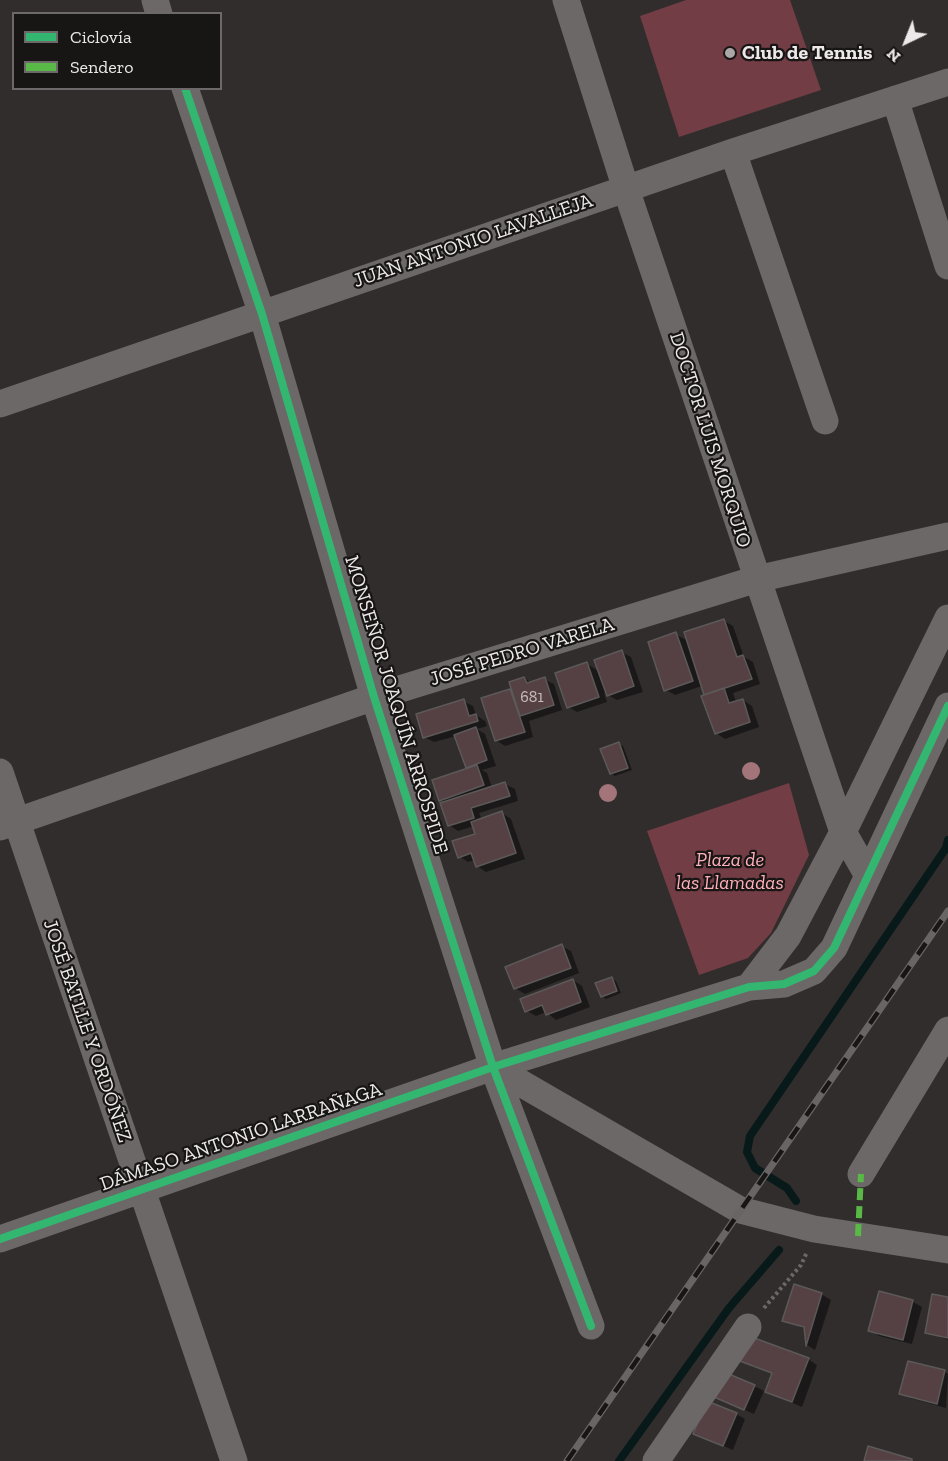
<!DOCTYPE html>
<meta charset="utf-8">
<style>
body{margin:0}
#map{position:relative;width:948px;height:1461px;overflow:hidden;background:#322d2d;font-family:"Zilla Slab",serif}
canvas{display:block}
.legend{position:absolute;left:12px;top:12px;width:210px;height:78px;box-sizing:border-box;background:#181515;border:2px solid #6d696a;margin:0;padding:8px 10px;list-style:none;font-size:18px;color:#ede8e9}
.legend li{display:flex;align-items:center;gap:12px;height:30px}
.legend b{width:30px;border:2px solid #6d696a}
.north{position:absolute;left:876px;top:12px;width:60px;height:60px;-webkit-text-stroke:4px #181515;paint-order:stroke;rotate:223deg;font-size:16px;font-weight:700;line-height:24px;text-align:center;color:#ede8e9}
.north::after{content:'';display:block;margin:auto;width:21px;height:27px;background:#ede8e9;clip-path:polygon(50% 0,100% 100%,50% 72%,0 100%)}
</style>
<div id="map">
<canvas width="948" height="1461"></canvas>
<ul class="legend">
<li><b style="height:8px;background:#33b770"></b>Ciclovía</li>
<li><b style="height:8px;background:#58b947"></b>Sendero</li>
</ul>
<div class="north">N</div>
</div>
<script>
const g = document.querySelector('canvas').getContext('2d');
g.lineJoin = 'round';
function paint(path, color) { g.fillStyle = color; g.fill(path, 'evenodd'); }
const toPath = rows => new Path2D(rows.map(r => 'M' + r).join(''));
function strokePath(path, color, width, dash) { g.strokeStyle = color; g.lineWidth = width; g.lineCap = dash ? 'butt' : 'round'; g.setLineDash(dash || []); g.stroke(path); }
function write(font, color, halo, rows, align = 'center') {
  g.font = font + ' "Zilla Slab",serif'; g.lineWidth = 4.5; g.setLineDash([]); g.textBaseline = 'middle'; g.strokeStyle = halo; g.fillStyle = color; for (const [text, x, y, turn = 0] of rows) {
    g.save(); g.translate(x, y); g.rotate((+turn || 0) * Math.PI / 180); g.textAlign = isNaN(turn) ? turn : align; if (halo) g.strokeText(text, 0, 0); g.fillText(text, 0, 0); g.restore();
  }
}
const green = toPath([
 [686,0,790,0,821,90,679,137,640,16],
 [789,783,809,855,771,933,748,958,699,975,647,831]
]);
const shadow = toPath([
 [724,621,733,626,744,657,753,662,760,684,733,693,736,702,743,700,752,706,759,727,725,739,716,733,702,686,675,695,666,690,675,634,688,641],
 [621,652,631,657,643,692,617,700,604,693,607,702,577,712,568,707,587,664,600,672],
 [524,678,532,683,544,679,554,684,562,710,529,721,533,737,505,746,496,740,483,699,512,690],
 [463,701,473,706,476,715,485,721,487,726,477,729,485,734,496,766,482,770,487,773,492,788,505,784,515,789,518,801,479,813,482,820,502,813,511,819,525,859,486,872,477,866,475,860,468,862,459,856,477,835,474,826,458,831,449,825,446,803,440,800,471,769,467,767,456,736,434,742,424,737],
 [619,744,623,746,632,770,615,776,611,773],
 [561,946,571,951,579,973,525,994,515,988],
 [612,979,616,981,621,993,606,999,602,996],
 [573,980,582,986,590,1007,556,1020,546,1012,536,1016,527,1011],
 [880,1293,913,1302,922,1307,912,1344,879,1336,870,1330],
 [821,1294,831,1300,815,1350,807,1345,806,1329,784,1320],
 [948,1299,948,1340,926,1332],
 [739,1359,808,1359,817,1365,802,1407,767,1392,774,1374],
 [945,1372,948,1374,946,1408,910,1398,901,1393],
 [754,1386,764,1391,754,1414,726,1402],
 [736,1414,745,1419,733,1450,695,1433]
]);
const stream = toPath([
 [796,1201,787,1188,755,1168,747,1152,750,1136,946,848,948,840],
 [619,1461,729,1308,779,1250]
]);
const building = toPath([
 [724,619,737,657,743,655,752,679,704,695,684,632,724,619],
 [676,632,693,681,664,691,648,642,676,632],
 [622,650,634,686,607,696,594,660,622,650],
 [587,662,599,697,567,708,555,673,587,662],
 [524,677,527,683,545,677,554,705,520,716,509,682,524,677],
 [724,688,729,703,743,699,750,722,715,734,701,696,724,688],
 [510,689,525,732,495,741,481,698,510,689],
 [464,699,469,716,476,714,478,721,423,738,416,714,464,699],
 [476,727,487,760,466,768,454,735,476,727],
 [619,742,628,768,610,774,600,749,619,742],
 [477,765,484,785,439,801,432,780,477,765],
 [505,782,510,796,471,808,474,818,448,826,440,803,505,782],
 [502,811,516,853,476,867,471,853,458,858,452,841,475,834,471,822,502,811],
 [562,944,571,968,514,989,505,967,562,944],
 [612,977,617,991,601,997,595,983,612,977],
 [573,979,581,1002,546,1015,542,1005,525,1012,520,999,573,979],
 [794,1284,822,1293,806,1346,804,1327,782,1321,794,1284],
 [879,1291,913,1300,903,1340,868,1331,879,1291],
 [932,1294,948,1297,948,1338,925,1333,932,1294],
 [746,1335,809,1358,792,1402,765,1392,772,1373,737,1360,746,1335],
 [908,1361,945,1370,937,1404,899,1394,908,1361],
 [724,1372,755,1385,744,1410,714,1397,724,1372],
 [707,1401,737,1413,723,1446,693,1434,707,1401],
 [868,1446,912,1459,912,1461,864,1461,868,1446]
]);
const path = toPath([
 [764,1308,801,1265,807,1252]
]);
const minor = toPath([
 [155,0,159,14],
 [566,0,626,189,843,832,867,874],
 [185,88,262,314,374,697,493,1067,591,1326],
 [895,99,948,266],
 [733,152,825,421],
 [0,404,733,152,948,82],
 [0,772,234,1461],
 [0,827,374,697,757,579,948,536],
 [749,987,788,936,843,832,948,618],
 [493,1067,740,1210,814,1229,948,1250],
 [861,1174,948,1030],
 [0,1239,493,1067,749,987,784,984,814,971,834,948,948,706],
 [656,1461,748,1327]
]);
const rail = toPath([
 [567,1461,948,911]
]);
const quiet = toPath([
 [858,1236,861,1174]
]);
const cycleway = toPath([
 [185,88,262,314,374,697,493,1067,591,1326],
 [0,1239,493,1067,749,987,784,984,814,971,834,948,948,706]
]);
const trees = [
 [751,771],
 [608,793]
];
const markers = [
 [730,53,6,"#aca7a7"]
];
const numberNames = [
 ["681",532,697]
];
const poiNames = [
 ["Club de Tennis",742,53]
];
const streetNames = [
 ["JUAN ANTONIO LAVALLEJA",473,241,-19],
 ["DOCTOR LUIS MORQUIO",710,440,72],
 ["JOSÉ PEDRO VARELA",522,652,-17],
 ["MONSEÑOR JOAQUÍN ARROSPIDE",396,705,73],
 ["JOSÉ BATLLE Y ORDÓÑEZ",87,1031,71],
 ["DÁMASO ANTONIO LARRAÑAGA",241,1137,-19]
];
const parkNames = [
 ["Plaza de",730,860],
 ["las Llamadas",730,883]
];
paint(green, '#723d44');
paint(shadow, '#0007');
strokePath(stream, '#081919', 8);
paint(building, '#554144');
strokePath(building, '#5c5959', 1.5);
strokePath(path, '#6b6868', 4, [3, 3]);
strokePath(minor, '#6c6868', 27);
strokePath(rail, '#696565', 7);
strokePath(rail, '#181515', 4.5, [14]);
strokePath(quiet, '#58b947', 6, [12, 6]);
strokePath(cycleway, '#33b770', 8);
g.fillStyle = '#a37479';
for (const [x, y] of trees) { g.beginPath(); g.arc(x, y, 9, 0, 2 * Math.PI); g.fill(); }
for (const [x, y, r, color] of markers) { const dot = new Path2D(); dot.arc(x, y, r, 0, 2 * Math.PI); g.fillStyle = color; g.fill(dot); strokePath(dot, '#181515', 2); }
write('16px', '#c7bec0', null, numberNames);
write('bold 20px', '#ede8e9', '#181515', poiNames, 'left');
write('20px', '#ede8e9', '#181515', streetNames);
write('italic 20px', '#ffafb8', '#181515', parkNames);
</script>
